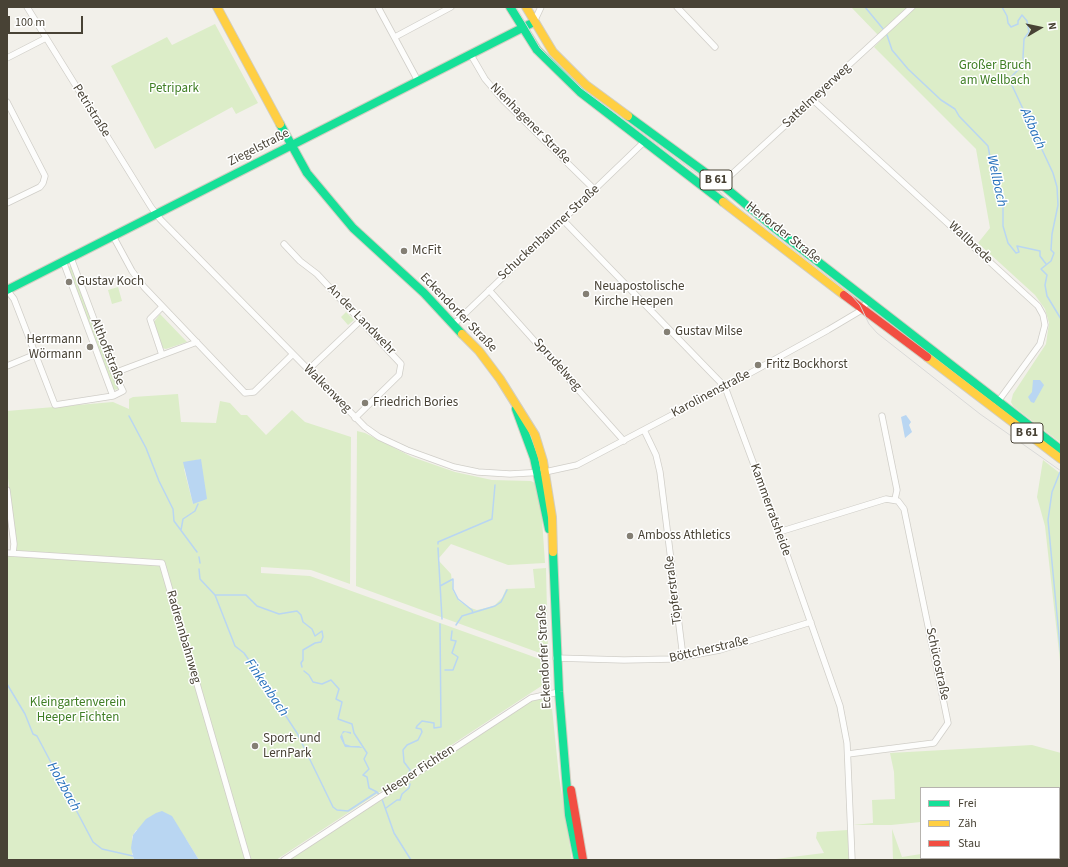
<!DOCTYPE html>
<meta charset="utf-8">
<style>
body{margin:0}
#map{position:relative;width:1068px;height:867px;overflow:hidden;background:#f2f0ea;font-family:"Source Sans 3",sans-serif}
canvas{display:block}
.frame{position:absolute;inset:0;border:8px solid #484235;pointer-events:none}
.legend{position:absolute;left:920px;top:787px;width:140px;height:72px;box-sizing:border-box;background:#fff;border:1px solid #b6b3ae;margin:0;padding:5px 7px;list-style:none;font-size:12px;color:#484235}
.legend li{display:flex;align-items:center;gap:8px;height:20px}
.legend b{width:20px;border:1px solid #b6b3ae}
.north{position:absolute;left:1020px;top:8px;width:40px;height:40px;-webkit-text-stroke:3px #fff;paint-order:stroke;rotate:81deg;font-size:11px;font-weight:700;line-height:16px;text-align:center;color:#484235}
.north::after{content:'';display:block;margin:auto;width:14px;height:18px;background:#484235;clip-path:polygon(50% 0,100% 100%,50% 72%,0 100%)}
.scale{position:absolute;left:8px;top:16px;width:75px;height:18px;box-sizing:border-box;border:2px solid #484235;border-top:0;padding-left:5px;font-size:12px;line-height:14px;white-space:nowrap;color:#484235;-webkit-text-stroke:3px #fff;paint-order:stroke}
</style>
<div id="map">
<canvas width="1068" height="867"></canvas>
<div class="frame"></div>
<ul class="legend">
<li><b style="height:5px;background:#16e098"></b>Frei</li>
<li><b style="height:5px;background:#ffcf43"></b>Zäh</li>
<li><b style="height:5px;background:#f24e42"></b>Stau</li>
</ul>
<div class="north">N</div>
<div class="scale">100 m</div>
</div>
<script>
const g = document.querySelector('canvas').getContext('2d');
g.lineJoin = 'round';
function paint(path, color) { g.fillStyle = color; g.fill(path, 'evenodd'); }
const toPath = rows => new Path2D(rows.map(r => 'M' + r).join(''));
function strokePath(path, color, width, dash) { g.strokeStyle = color; g.lineWidth = width; g.lineCap = dash ? 'butt' : 'round'; g.setLineDash(dash || []); g.stroke(path); }
function write(font, color, halo, rows, align = 'center') {
  g.font = font + ' "Source Sans 3",sans-serif'; g.lineWidth = 3; g.setLineDash([]); g.textBaseline = 'middle'; g.strokeStyle = halo; g.fillStyle = color; for (const [text, x, y, turn = 0] of rows) {
    g.save(); g.translate(x, y); g.rotate((+turn || 0) * Math.PI / 180); g.textAlign = isNaN(turn) ? turn : align; if (halo) g.strokeText(text, 0, 0); g.fillText(text, 0, 0); g.restore();
  }
}
const green = toPath([
 [851,7,1061,7,1061,443,1013,406,1011,402,1013,394,1046,344,1049,323,1045,309,1035,295,978,243,990,228,976,149,874,47,886,35,883,31,878,35],
 [215,24,258,103,236,114,232,107,155,149,111,66,167,37,172,45],
 [72,265,119,389,113,390,67,268],
 [118,287,122,301,112,304,108,290],
 [346,312,354,320,348,325,341,317],
 [160,314,187,342,166,349,162,348,153,323],
 [178,394,181,422,216,423,220,401,230,403,241,415,247,415,266,435,292,410,305,422,351,437,350,584,311,570,261,567,261,573,310,576,548,662,549,681,276,860,199,860,186,839,136,830,132,837,132,855,134,860,7,860,7,556,16,556,7,468,7,411,113,402,129,409,129,399,133,397],
 [201,459,193,504,184,469,193,461],
 [357,431,365,433,412,457,455,472,492,480,531,481,535,483,542,519,545,563,508,565,451,544,439,558,439,561,451,574,453,591,459,601,468,607,477,610,494,606,502,598,506,589,535,588,533,569,546,568,548,656,356,586],
 [1043,460,1061,474,1061,670,1045,526,1037,497],
 [550,689,559,776,572,860,289,860],
 [1032,745,1061,753,1061,804,1059,804,1059,788,921,788,921,822,891,825,853,825,873,823,872,800,895,799,894,772,890,753],
 [892,829,902,857,921,854,921,858,1036,858,1036,860,893,860],
 [848,830,849,860,768,860,824,853,816,838,817,832]
]);
const water = toPath([
 [1033,380,1040,380,1044,385,1034,403,1031,402,1028,397,1032,392],
 [906,415,911,422,909,425,912,432,905,438,901,417],
 [201,459,207,499,193,504,183,462],
 [343,731,351,732,351,734,345,732,342,734,345,744,351,746,359,746,363,748,345,747,340,737],
 [162,811,172,816,199,860,134,860,131,848,133,835,146,819,156,813]
]);
const stream = toPath([
 [865,7,884,30],
 [1002,7,1007,16,1008,23,1011,27,1018,24,1018,21,1022,15,1027,21,1029,32,1024,39,1023,58,1025,63,1009,79,1053,173,1057,187,1058,205,1052,234,1051,250,1054,253,1051,261,1041,269,1047,275,1045,285,1047,296,1061,319],
 [887,35,892,50,908,69,941,100,955,109,959,116,988,146,998,200,1003,206,1003,226,1008,243,1016,253,1019,252,1017,246,1040,251,1040,256,1046,264],
 [129,416,146,448,159,481,173,509,174,521,197,552],
 [1060,472,1052,492,1048,520,1061,657],
 [181,530,183,519,195,511,198,504],
 [438,544,438,542,492,519,495,485],
 [438,548,442,619],
 [199,557,200,563],
 [199,569,200,579,215,595,235,646,244,653,251,663,297,733,333,807,337,810,348,811,377,792],
 [440,586,453,579,453,589,458,599,472,610,473,613],
 [215,595,246,595,257,606,279,614,297,611,301,615,303,622,312,629,315,636,322,631,323,637,321,642,315,643,303,650,303,660,301,663,302,667],
 [456,625,462,616,495,606,501,602,507,590],
 [445,670,453,670,458,657,452,653,456,641,451,640,452,631],
 [304,671,309,675,313,682,322,684,331,680,339,689,336,699,342,702,338,719,352,724,354,733,367,753,364,759,369,769,363,775,367,777,369,788,377,792,380,796],
 [7,684,25,714,33,734,37,736,93,842,102,849,133,856],
 [408,774,410,770,404,762,403,750,407,745,418,740,422,732,421,729,416,728,417,726,422,721,434,723,434,728,441,727,440,624],
 [382,799,394,833,411,860],
 [386,808,397,800,400,800,402,794,409,788,410,784]
]);
const street = toPath([
 [27,7,151,207,160,219,365,427,379,437,407,450,454,467,478,472,510,474,545,472,577,465,725,387,828,330,860,311,868,301],
 [378,7,418,81],
 [677,7,715,47],
 [534,22,541,7],
 [395,37,451,7],
 [471,55,485,79,503,100,595,190],
 [7,58,46,38],
 [813,100,1038,306,1043,315,1045,325,1040,344,997,403],
 [7,102,45,176,43,183,40,187,7,203],
 [721,184,813,100,827,85,912,7],
 [563,220,725,387,779,532,840,706,847,743,852,860],
 [113,236,132,271,144,287,245,393,254,392,293,354],
 [284,244,300,261,317,274,401,364,399,375,355,418],
 [63,261,113,396,123,391,114,373,71,258],
 [7,290,14,299,55,405,113,396],
 [489,290,624,441],
 [162,307,150,319,162,355],
 [454,324,644,142],
 [7,366,36,354],
 [308,370,361,320],
 [114,373,197,342],
 [882,416,897,490,895,499],
 [644,430,656,455,660,472,683,657],
 [7,490,14,544,13,553],
 [779,532,886,499,898,501,904,509,948,723,934,743,848,754],
 [7,553,162,563,248,860],
 [556,658,624,660,672,659,720,650,811,622],
 [284,860,531,698,559,692]
]);
const fast = toPath([
 [510,7,537,50,580,92,723,202],
 [628,116,721,184,772,226,1061,450],
 [280,124,307,173,353,228,424,293,462,334],
 [7,290,534,22],
 [516,409,534,458,549,529],
 [553,552,559,692,569,815,578,860]
]);
const slow = toPath([
 [217,7,280,124],
 [526,7,553,52,586,85,628,116],
 [723,202,844,295],
 [462,334,479,351,500,379,535,435,543,461,552,517,553,552],
 [927,357,1061,459]
]);
const jam = toPath([
 [844,295,927,357],
 [571,790,583,860]
]);
const tram = toPath([
 [516,7,540,48,581,88,711,184,736,206,852,296,860,305,869,324,877,333,980,414,1061,471]
]);
const markers = [
 [404,251,4,"#847f74"],
 [69,282,4,"#847f74"],
 [586,294,4,"#847f74"],
 [667,332,4,"#847f74"],
 [90,347,4,"#847f74"],
 [758,365,4,"#847f74"],
 [365,403,4,"#847f74"],
 [630,536,4,"#847f74"],
 [255,746,4,"#847f74"]
];
const shields = [
 [716,180,32],
 [1027,433,32]
];
const shieldNames = [
 ["B 61",716,180],
 ["B 61",1027,433]
];
const parkNames = [
 ["Großer Bruch",995,66],
 ["am Wellbach",995,81],
 ["Petripark",174,89],
 ["Kleingartenverein",78,703],
 ["Heeper Fichten",78,718]
];
const streetNames = [
 ["Sattelmeyerweg",817,96,-43],
 ["Petristraße",91,111,58],
 ["Nienhagener Straße",530,124,45],
 ["Ziegelstraße",259,148,-27],
 ["Schuckenbaumer Straße",549,233,-43],
 ["Herforder Straße",783,233,38],
 ["Wallbrede",970,243,43],
 ["Eckendorfer Straße",458,313,46],
 ["An der Landwehr",361,320,46],
 ["Althoffstraße",107,352,68],
 ["Sprudelweg",557,365,48],
 ["Walkenweg",327,389,45],
 ["Karolinenstraße",711,394,-28],
 ["Kammerratsheide",770,510,70],
 ["Töpferstraße",674,590,-97],
 ["Radrennbahnweg",183,637,74],
 ["Böttcherstraße",709,650,-13],
 ["Eckendorfer Straße",545,657,-93],
 ["Schücostraße",937,664,78],
 ["Heeper Fichten",419,771,-33]
];
const poiNames = [
 ["McFit",412,251],
 ["Gustav Koch",77,282],
 ["Neuapostolische",594,287],
 ["Kirche Heepen",594,302],
 ["Gustav Milse",675,332],
 ["Herrmann",82,340,"right"],
 ["Wörmann",82,355,"right"],
 ["Fritz Bockhorst",766,365],
 ["Friedrich Bories",373,403],
 ["Amboss Athletics",638,536],
 ["Sport- und",263,739],
 ["LernPark",263,754]
];
const waterNames = [
 ["Aßbach",1032,129,66],
 ["Wellbach",996,181,78],
 ["Finkenbach",266,688,56],
 ["Holzbach",63,787,61]
];
paint(green, '#dcedc8');
paint(water, '#b9d6f2');
strokePath(stream, '#b9d6f2', 1.5);
strokePath(street, '#d0cec8', 7);
strokePath(fast, '#d2cec1', 10);
strokePath(slow, '#d2cec1', 10);
strokePath(jam, '#d2cec1', 10);
strokePath(street, '#fdfdfc', 5.5);
strokePath(fast, '#16e098', 8);
strokePath(slow, '#ffcf43', 8);
strokePath(jam, '#f24e42', 8);
strokePath(tram, '#d9d9d8', 1);
for (const [x, y, r, color] of markers) { const dot = new Path2D(); dot.arc(x, y, r, 0, 2 * Math.PI); g.fillStyle = color; g.fill(dot); strokePath(dot, '#fff', 1.5); }
for (const [x, y, w] of shields) { const box = new Path2D(); box.roundRect(x - w / 2, y - 10, w, 20, 3); g.fillStyle = '#fff'; g.fill(box); strokePath(box, '#484235', 1); }
write('bold 12px', '#484235', null, shieldNames);
write('13px', '#3f7e24', '#fff', parkNames);
write('13px', '#484235', '#fff', streetNames);
write('13px', '#484235', '#fff', poiNames, 'left');
write('italic 14px', '#2771bc', '#fff', waterNames);
</script>
